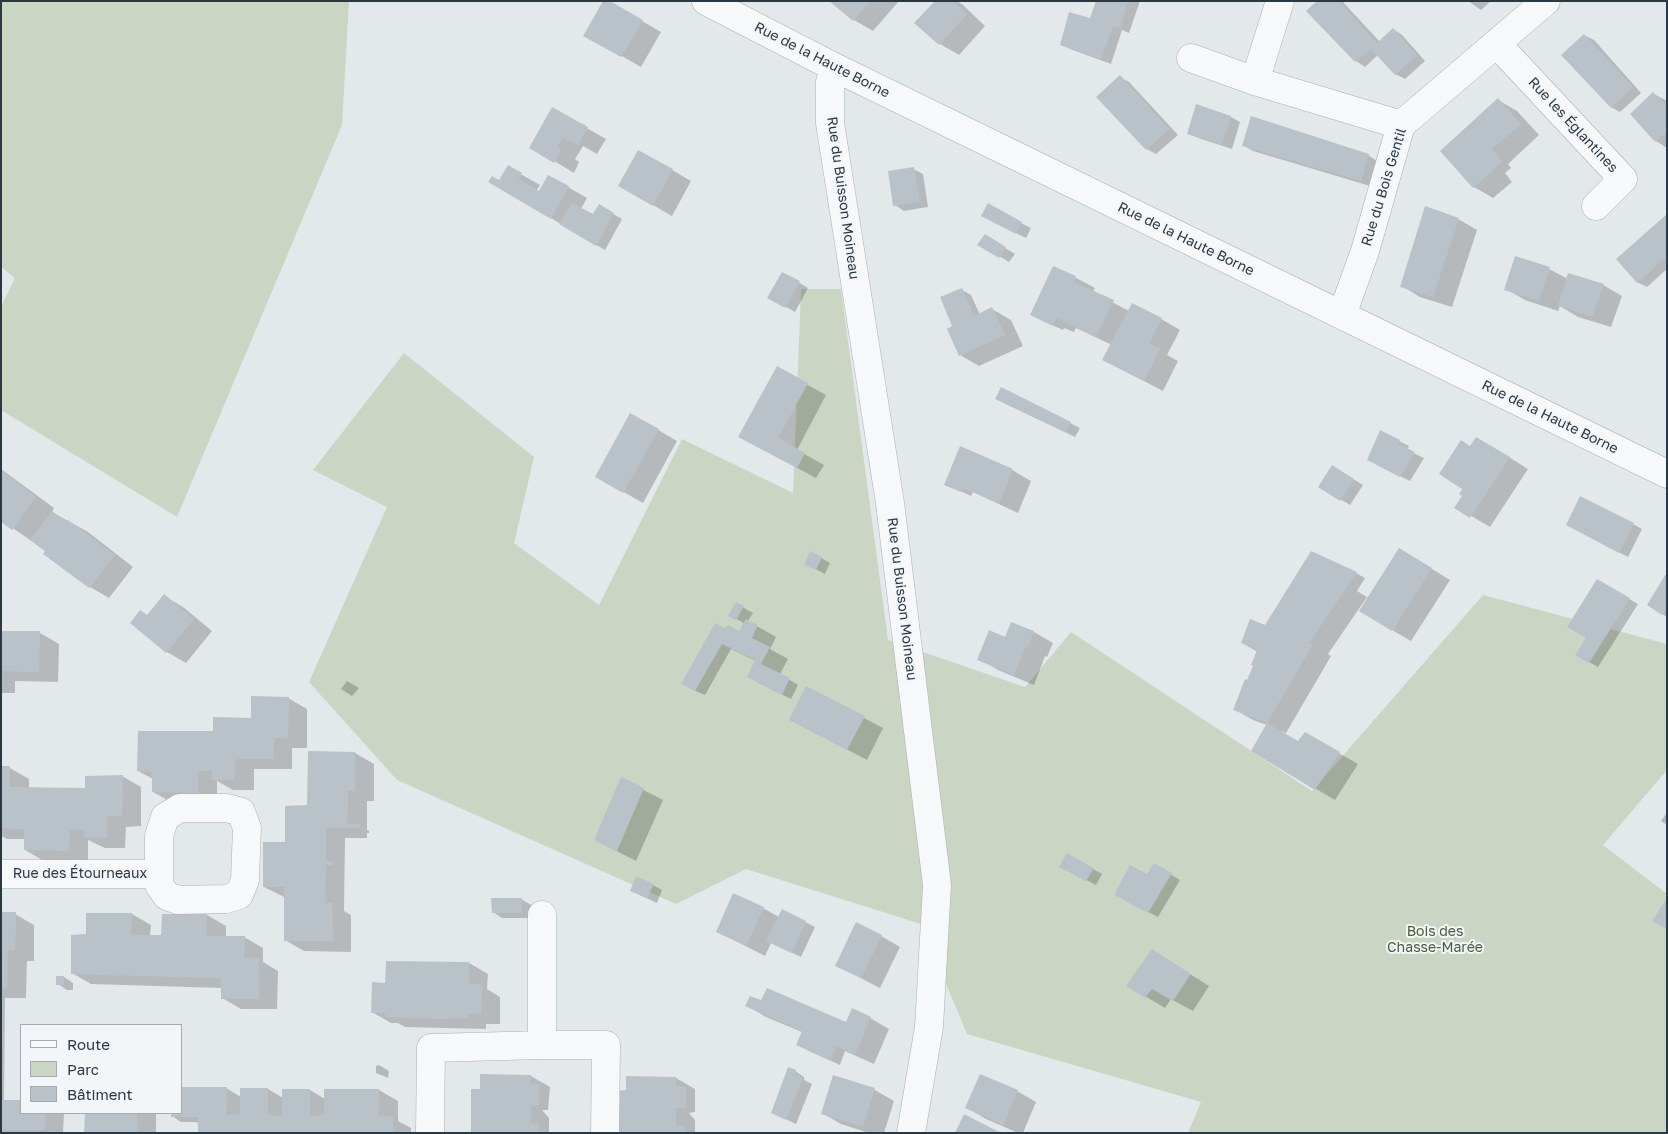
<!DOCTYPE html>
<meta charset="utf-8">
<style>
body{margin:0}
#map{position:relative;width:1668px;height:1134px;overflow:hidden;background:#e3e8eb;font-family:"Golos Text",sans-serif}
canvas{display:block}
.frame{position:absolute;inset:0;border:2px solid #2a3844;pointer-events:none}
.legend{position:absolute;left:20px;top:1024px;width:162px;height:90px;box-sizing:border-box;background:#f3f6f8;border:1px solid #a3aab0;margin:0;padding:6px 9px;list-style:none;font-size:15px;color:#2a3844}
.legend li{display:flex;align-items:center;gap:10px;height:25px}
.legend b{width:25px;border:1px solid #a3aab0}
</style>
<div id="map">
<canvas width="1668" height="1134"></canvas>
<div class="frame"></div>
<ul class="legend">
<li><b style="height:6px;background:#f6f8f9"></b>Route</li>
<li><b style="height:14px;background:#cbd5c4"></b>Parc</li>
<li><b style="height:14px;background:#bac2c9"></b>Bâtiment</li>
</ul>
</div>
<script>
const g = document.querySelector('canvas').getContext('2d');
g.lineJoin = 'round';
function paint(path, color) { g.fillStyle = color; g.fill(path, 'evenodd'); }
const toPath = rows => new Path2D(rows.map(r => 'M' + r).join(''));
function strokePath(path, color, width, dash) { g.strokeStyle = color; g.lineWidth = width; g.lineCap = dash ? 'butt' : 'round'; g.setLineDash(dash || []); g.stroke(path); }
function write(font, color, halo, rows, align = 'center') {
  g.font = font + ' "Golos Text",sans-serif'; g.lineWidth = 4; g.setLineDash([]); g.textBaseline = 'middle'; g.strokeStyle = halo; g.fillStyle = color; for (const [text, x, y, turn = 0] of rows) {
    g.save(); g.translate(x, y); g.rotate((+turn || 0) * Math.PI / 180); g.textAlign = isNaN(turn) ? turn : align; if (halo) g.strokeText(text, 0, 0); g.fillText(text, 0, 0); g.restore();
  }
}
const green = toPath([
 [1,1,349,1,342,125,177,517,1,410,1,307,15,278,1,267],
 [801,289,841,289,888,640,1025,687,1071,632,1312,791,1483,595,1667,644,1667,770,1603,845,1667,894,1667,1133,1188,1133,1201,1102,967,1034,921,924,746,869,676,904,397,780,309,682,387,507,313,470,404,353,534,457,514,543,599,605,682,439,793,493]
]);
const shadow = toPath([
 [607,1,661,32,641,67,585,35],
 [831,1,899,1,873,31,854,20],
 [936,1,957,1,963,5,985,26,959,55,940,44,916,23],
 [1097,1,1140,1,1129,33,1122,30,1111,64,1070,49,1061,44,1091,20],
 [1319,1,1342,1,1380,42,1393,29,1402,35,1425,61,1405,79,1395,74,1378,55,1365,67,1356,61],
 [1468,1,1491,1,1481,10],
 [1584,35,1594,40,1641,93,1620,112,1611,107],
 [1120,77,1129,82,1178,135,1156,154,1147,149],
 [1654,94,1667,101,1667,148,1656,141,1631,114],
 [1498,100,1517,111,1539,135,1508,164,1511,168,1505,173,1512,182,1493,198,1474,187,1442,151],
 [1197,106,1231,117,1240,122,1232,149,1198,138,1189,133],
 [553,109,606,139,597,154,583,146,575,159,579,162,574,173,531,147],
 [1243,145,1368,155,1377,161,1370,186,1253,151],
 [508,167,540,185,536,191,540,193,568,187,587,198,581,209,594,216,599,206,622,219,605,250,490,182,499,181],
 [913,169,923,174,928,207,904,211,895,205],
 [672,170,691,181,672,216,620,186],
 [1667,216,1667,269,1647,287,1637,282],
 [1458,219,1477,230,1452,307,1420,297,1402,286],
 [991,221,1021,223,1031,228,1026,238],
 [985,236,1015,254,1009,262,979,244],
 [1053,267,1076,278,1095,288,1093,292,1129,311,1161,319,1180,330,1167,355,1178,361,1163,391,1104,360,1112,345,1076,328,1074,332,1064,328,1063,330,1041,320],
 [1549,269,1568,279,1603,285,1622,296,1611,327,1578,317,1560,306,1558,311,1525,300,1506,289],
 [783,273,808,288,795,312,769,297],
 [962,290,971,295,980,315,992,309,1011,320,1023,346,979,366,960,355],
 [777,368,826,395,797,450,824,465,816,478,739,437],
 [1001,389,1080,428,1075,437,1006,404],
 [658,430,677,441,643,503,615,487],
 [1381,432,1409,446,1407,450,1424,458,1410,481,1377,465],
 [1471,447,1496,449,1528,469,1490,527,1456,507,1463,495],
 [1,469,54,508,52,512,88,532,133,567,109,598,90,587,45,553,46,551,1,520],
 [1012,470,1031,481,1018,513,973,492,971,496,945,484],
 [1342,472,1363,485,1350,505,1320,487],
 [1633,524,1642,529,1628,557,1567,525],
 [821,558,830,563,825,574,806,564],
 [1419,561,1450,580,1411,641,1392,630],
 [1356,573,1365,578,1357,591,1367,597,1328,654,1331,656,1286,733,1281,731,1281,732,1298,743,1305,734,1358,764,1335,800,1252,751,1267,725,1253,720,1234,709,1254,666,1258,652,1242,643],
 [1667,574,1667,617,1648,605],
 [1598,581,1638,604,1598,667,1589,662,1587,637],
 [164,596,183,607,212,631,186,663,167,652,148,616],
 [737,604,753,613,748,621,776,637,770,649,788,659,780,674,798,685,791,699,757,682,756,661,731,649,705,695,691,689,726,630,740,632,745,624,730,615],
 [1012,623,1034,632,1053,643,1047,657,1045,656,1034,685,998,670,979,659,1005,638],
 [1,632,40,633,59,644,58,682,15,681,15,693,1,693],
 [347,681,359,688,352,696,341,689],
 [807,688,883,728,867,760,810,730],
 [288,698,307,709,307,748,292,748,292,769,254,769,254,790,233,790,217,781,217,803,173,803,153,792,153,779,138,771,252,719],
 [309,752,355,753,374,764,374,801,367,801,367,830,369,831,369,833,367,833,367,838,345,838,344,911,351,915,351,952,304,951,285,940,286,898,264,887,286,843,308,806],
 [1,767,10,768,29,779,29,789,86,790,122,776,141,787,141,826,126,827,125,848,105,848,88,840,88,861,44,861,25,850,25,839,7,839,1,836],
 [622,779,663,800,636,861,595,840],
 [1667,812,1667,825,1661,821],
 [1154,865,1180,880,1158,917,1125,900,1147,876],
 [1093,869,1102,874,1096,885,1069,871],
 [653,885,662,890,657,903,631,891],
 [521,899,531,905,531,918,502,918,493,912],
 [763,908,779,917,782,910,815,927,801,957,771,943,765,956,718,932],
 [1,914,15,914,34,925,34,961,27,961,26,998,5,998,4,1101,21,1102,21,1113,64,1113,63,1133,1,1133],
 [132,914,151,925,150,936,162,936,163,915,207,915,226,926,226,937,244,937,263,948,263,962,278,971,277,1009,241,1009,222,998,222,988,91,984,72,973,87,936],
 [881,936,900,947,880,988,837,966],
 [1171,962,1209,986,1193,1011,1171,999,1165,1008,1128,986],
 [469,963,488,974,487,989,500,997,500,1024,486,1024,486,1029,405,1027,398,1023,391,1023,372,1012,387,984],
 [64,977,73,983,73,990,67,990,58,984],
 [747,1006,846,1023,870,1018,889,1029,874,1064,845,1051,840,1065,807,1050,802,1032,766,1017],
 [379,1065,389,1071,388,1078,376,1073,376,1066],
 [795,1071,804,1077,804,1080,812,1084,796,1124,781,1117],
 [531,1076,550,1087,548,1110,542,1110,549,1118,549,1133,472,1133,481,1090],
 [834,1076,875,1090,894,1101,884,1133,869,1133,841,1124,822,1113],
 [627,1077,676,1078,695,1089,695,1112,689,1113,695,1120,695,1133,617,1133,627,1092],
 [226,1088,241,1097,241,1089,268,1089,283,1098,310,1090,325,1099,379,1090,398,1101,398,1121,411,1128,411,1133,199,1133,199,1124,196,1122,181,1122,172,1116,172,1113,181,1113],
 [1017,1091,1036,1102,1023,1133,1018,1133,986,1119,967,1108],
 [86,1113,156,1113,156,1133,86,1133]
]);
const building = toPath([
 [603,1,610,1,643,20,621,57,583,36],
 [829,1,870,1,853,21],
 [935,1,953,1,967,14,939,45,914,23],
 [1096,1,1128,1,1120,28,1113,26,1101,59,1060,45,1069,12,1090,18],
 [1317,1,1339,1,1377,43,1393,28,1417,55,1395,75,1371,49,1355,62,1306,11],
 [1584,34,1633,87,1611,108,1561,55],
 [1120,75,1169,129,1146,150,1096,97],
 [1653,92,1667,106,1667,132,1655,142,1630,114],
 [1498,98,1521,124,1492,149,1502,162,1473,188,1440,151],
 [1196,104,1231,116,1222,145,1187,134],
 [552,107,588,127,578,145,563,137,557,147,561,150,554,163,529,148],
 [1251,116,1369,154,1361,181,1242,146],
 [638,150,673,169,653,206,618,186],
 [508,165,522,173,518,179,539,191,548,175,569,186,551,219,488,182,492,176,499,180],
 [914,167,920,202,893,206,888,171],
 [572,203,593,214,599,204,614,213,596,246,559,224],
 [988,203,1022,222,1016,234,981,216],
 [1425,206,1459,218,1433,297,1400,287],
 [1667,214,1667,256,1637,283,1616,259],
 [985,234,1006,247,999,258,977,245],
 [1515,256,1550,267,1539,301,1504,290],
 [1053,266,1076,276,1074,282,1114,300,1096,337,1057,318,1053,326,1030,315],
 [782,272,800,281,785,308,767,298],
 [1568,273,1604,284,1592,317,1558,306],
 [962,288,974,316,992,307,1005,335,959,356,947,329,952,326,940,297],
 [1132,303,1162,318,1149,343,1160,349,1144,381,1102,360],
 [777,366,808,383,778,438,805,453,797,468,738,437],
 [1001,387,1071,422,1066,432,995,399],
 [630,413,659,429,623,493,595,477],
 [1380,430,1400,440,1398,444,1415,452,1400,477,1367,460],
 [1476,437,1510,457,1470,518,1454,508,1462,496,1459,494,1462,489,1439,474,1461,440,1470,446],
 [960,446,1013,469,999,503,963,488,961,492,944,485],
 [1332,465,1354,479,1340,501,1318,487],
 [1,470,36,497,12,530,1,522],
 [1580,496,1634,523,1619,553,1566,525],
 [52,511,67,522,68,520,115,555,89,588,43,554,45,551,30,540],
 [1399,548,1432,568,1392,631,1359,611],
 [810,551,822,557,816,570,804,565],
 [1311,551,1357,572,1309,643,1313,644,1267,723,1233,710,1245,679,1247,680,1253,666,1251,665,1257,650,1241,643,1250,619,1265,625],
 [1667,572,1667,608,1662,615,1647,605],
 [1597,579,1630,598,1589,663,1575,655,1586,638,1567,627],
 [164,594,194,619,166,653,130,623,140,610,147,615],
 [736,602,744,606,736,620,728,616],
 [746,619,758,625,752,638,770,647,761,664,790,678,782,695,747,677,755,660,722,644,695,691,681,684,715,623,725,628,728,625,739,631],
 [1011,622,1034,631,1028,647,1026,646,1014,675,977,660,989,630,1005,637],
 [1,631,40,631,39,672,1,671],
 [806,686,865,716,847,750,789,720],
 [251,696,289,697,288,738,274,738,274,759,235,759,235,780,212,780,212,771,198,771,198,793,152,792,152,772,137,771,138,731,213,731,213,717,251,718],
 [1267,723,1298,741,1305,732,1340,752,1315,790,1251,751],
 [308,751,355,752,355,791,348,791,347,824,360,824,360,828,326,828,326,861,333,862,332,865,326,865,325,903,332,903,333,941,284,941,284,887,263,887,263,842,285,842,285,806,307,805],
 [1,766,10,766,10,787,85,788,85,776,123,775,122,816,107,816,107,838,85,838,84,830,70,830,69,851,24,850,24,829,1,828],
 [621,777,644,788,617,851,594,840],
 [1067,853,1094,868,1086,881,1059,867],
 [1154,863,1172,873,1148,913,1114,895,1130,865,1147,874],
 [636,876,654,884,647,898,630,891],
 [733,893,764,907,746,946,716,932],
 [491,898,522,898,522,913,492,913],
 [1667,898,1667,929,1652,921],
 [782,909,806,921,791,953,766,941],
 [1,912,16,912,15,951,8,950,7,988,1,988],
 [86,913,132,913,131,935,161,935,162,914,207,914,207,936,245,936,244,958,259,958,259,999,221,999,221,978,71,974,71,935,86,934],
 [856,922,882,935,861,978,835,966],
 [1152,949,1191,974,1173,1001,1152,989,1145,998,1126,986],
 [386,961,469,962,469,983,482,985,481,1014,468,1014,468,1018,440,1019,385,1017,385,1013,371,1013,372,982,385,983],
 [56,976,64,976,64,985,56,985],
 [767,988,846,1022,852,1008,871,1017,855,1054,836,1046,831,1061,796,1045,802,1031,745,1006,750,996,761,1000],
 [788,1067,796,1070,795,1074,803,1078,786,1120,771,1113],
 [480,1074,531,1075,531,1084,539,1084,539,1105,531,1106,530,1123,539,1124,539,1133,471,1133,471,1089,480,1089],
 [980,1074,1018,1090,1003,1125,965,1108],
 [833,1075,875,1088,863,1127,821,1114],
 [626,1076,676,1077,676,1086,686,1087,686,1108,676,1108,676,1125,685,1126,685,1133,616,1133,617,1091,626,1090],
 [181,1087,227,1087,226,1115,240,1114,240,1088,268,1088,268,1115,282,1116,282,1089,310,1089,310,1116,324,1115,324,1089,379,1089,379,1116,393,1116,393,1133,198,1133,198,1117,171,1117,171,1113,181,1113],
 [1,1100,21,1100,21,1113,45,1113,45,1130,1,1130],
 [85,1113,137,1113,137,1133,84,1133],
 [964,1114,1001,1133,955,1133]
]);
const minor = toPath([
 [706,1,834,67,1667,474],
 [1497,44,1623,179,1596,206],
 [1191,58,1255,81,1401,125],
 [834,67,830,82,830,123,890,503,937,885,929,1027,911,1133],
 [1255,81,1280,1],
 [1342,315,1365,251,1401,125,1546,1],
 [180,808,227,808,241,812,247,828,245,880,239,895,226,899,178,900,167,896,159,885,159,836,165,817,180,808],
 [1,874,159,874],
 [542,1045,606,1045,605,1133],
 [430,1133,431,1048,542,1045,542,915]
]);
const streetNames = [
 ["Rue de la Haute Borne",822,60,27],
 ["Rue les Églantines",1573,125,47],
 ["Rue du Bois Gentil",1384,187,-73],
 ["Rue du Buisson Moineau",843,198,82],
 ["Rue de la Haute Borne",1186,239,26],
 ["Rue de la Haute Borne",1550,417,26],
 ["Rue du Buisson Moineau",902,599,83],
 ["Rue des Étourneaux",80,874]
];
const parkNames = [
 ["Bois des",1435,932],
 ["Chasse-Marée",1435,948]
];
paint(green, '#cbd5c4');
paint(shadow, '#0003');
paint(building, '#bac2c9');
strokePath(minor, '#a8b0b6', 29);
strokePath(minor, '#f6f8f9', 28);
write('14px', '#2a3844', '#f3f6f8', streetNames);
write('14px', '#466037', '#f3f6f8', parkNames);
</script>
